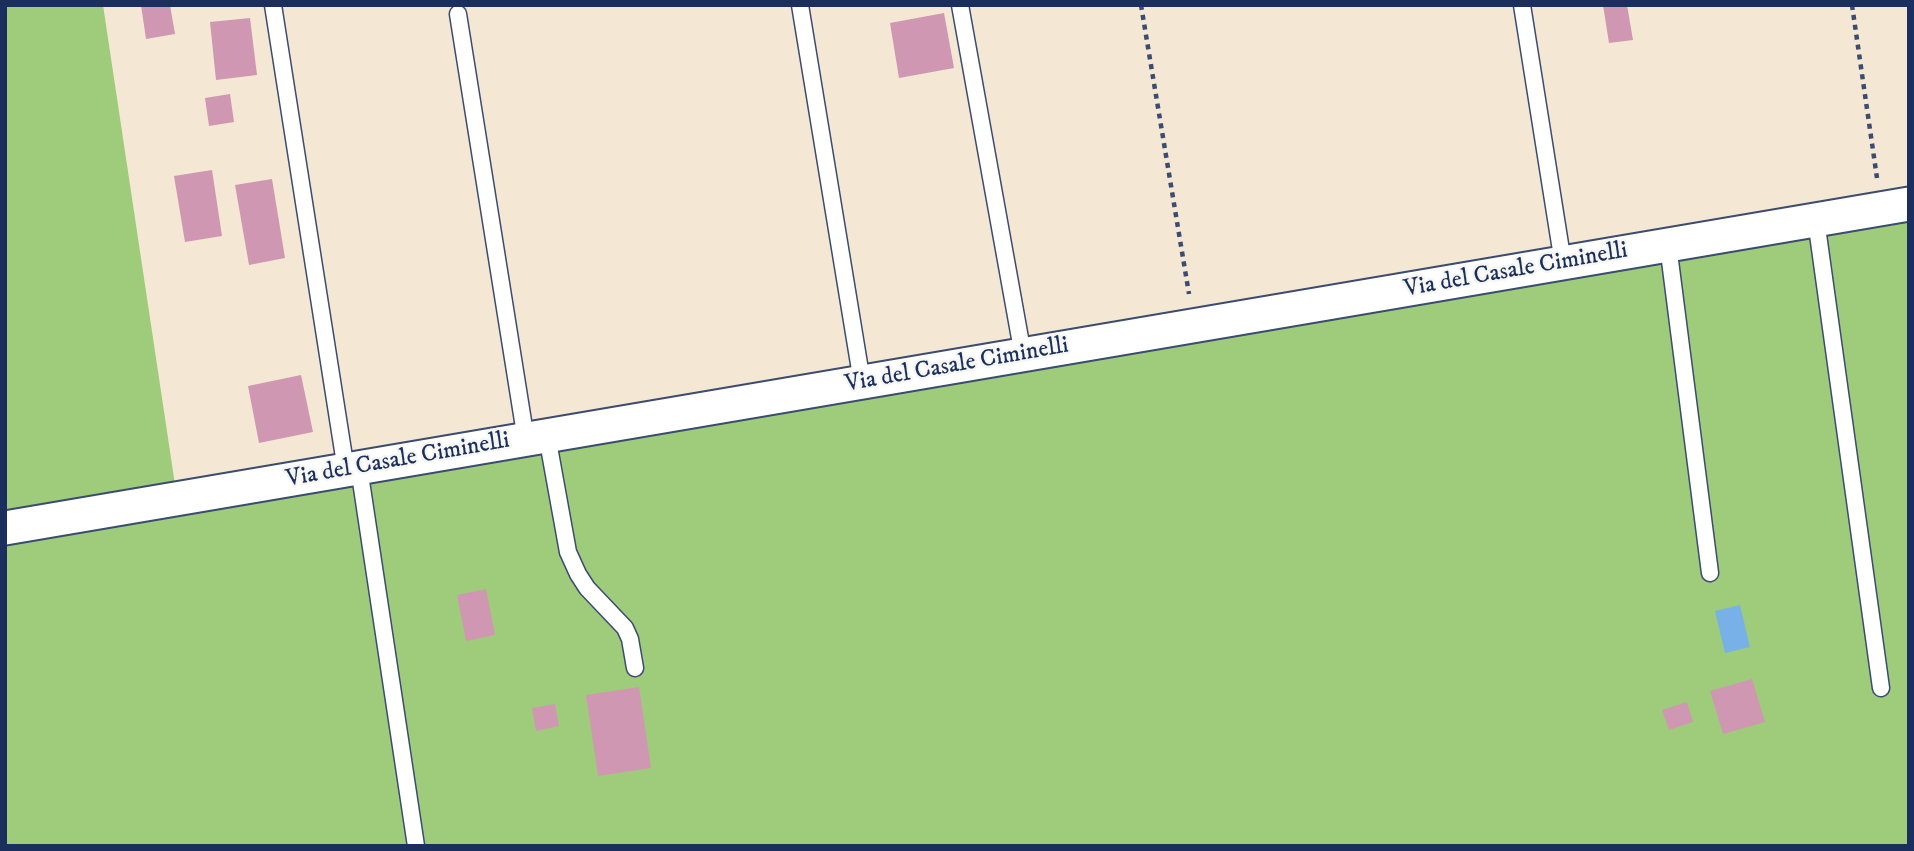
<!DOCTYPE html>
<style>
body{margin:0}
#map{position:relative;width:1914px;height:851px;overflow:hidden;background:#f4e7d4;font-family:"IM FELL DW Pica",serif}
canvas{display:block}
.frame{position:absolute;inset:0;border:7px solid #1b2f5e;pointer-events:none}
</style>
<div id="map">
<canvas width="1914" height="851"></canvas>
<div class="frame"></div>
</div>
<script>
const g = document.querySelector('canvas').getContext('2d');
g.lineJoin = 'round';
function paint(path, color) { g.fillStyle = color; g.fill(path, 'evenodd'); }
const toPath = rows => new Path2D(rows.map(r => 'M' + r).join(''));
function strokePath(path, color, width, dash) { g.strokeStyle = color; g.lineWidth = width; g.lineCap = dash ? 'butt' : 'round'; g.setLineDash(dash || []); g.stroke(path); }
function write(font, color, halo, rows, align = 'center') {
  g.font = font + ' "IM FELL DW Pica",serif'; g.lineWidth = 5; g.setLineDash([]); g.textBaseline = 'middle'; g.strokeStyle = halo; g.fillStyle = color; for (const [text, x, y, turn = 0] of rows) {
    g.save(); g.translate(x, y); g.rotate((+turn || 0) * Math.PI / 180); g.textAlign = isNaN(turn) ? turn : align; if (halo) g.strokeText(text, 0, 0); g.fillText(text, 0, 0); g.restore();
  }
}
const green = toPath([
 [5,5,103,5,177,498,1909,204,1909,846,5,846]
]);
const water = toPath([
 [1740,605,1750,647,1725,653,1715,611]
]);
const building = toPath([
 [141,5,170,5,175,34,146,39],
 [1603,5,1627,5,1633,40,1609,43],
 [944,13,954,68,899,78,890,23],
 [250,18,257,75,216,80,210,22],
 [230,94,234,122,209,126,205,98],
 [212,170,222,236,185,242,174,176],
 [272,179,285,258,249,265,235,185],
 [301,375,313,432,259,443,248,386],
 [486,589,495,635,466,641,457,595],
 [1752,679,1765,722,1723,734,1710,691],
 [639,687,651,768,598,776,586,695],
 [1687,702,1693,722,1669,730,1662,710],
 [555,704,559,726,536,731,532,708]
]);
const path = toPath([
 [1141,5,1189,294],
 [1852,5,1877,178]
]);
const lane = toPath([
 [273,5,346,470],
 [800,5,862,382],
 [960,5,1023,355],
 [1522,5,1563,263],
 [458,14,526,440],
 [1816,220,1881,688],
 [1668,245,1710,573],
 [547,436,568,552,578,574,587,588,625,628,630,639,635,668],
 [359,468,416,846]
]);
const street = toPath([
 [5,528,1909,204]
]);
const streetNames = [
 ["Via del Casale Ciminelli",1516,271,-10],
 ["Via del Casale Ciminelli",957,366,-10],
 ["Via del Casale Ciminelli",398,461,-10]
];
paint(green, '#9ecc7b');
paint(water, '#78b1e8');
paint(building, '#d097b2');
strokePath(lane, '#3c4b70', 19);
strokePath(street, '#3c4b70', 37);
strokePath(path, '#3c4b70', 4.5, [5, 5]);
strokePath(lane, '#fff', 16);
strokePath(street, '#fff', 33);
write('24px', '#1b2f5e', '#f6f6f2', streetNames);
</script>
